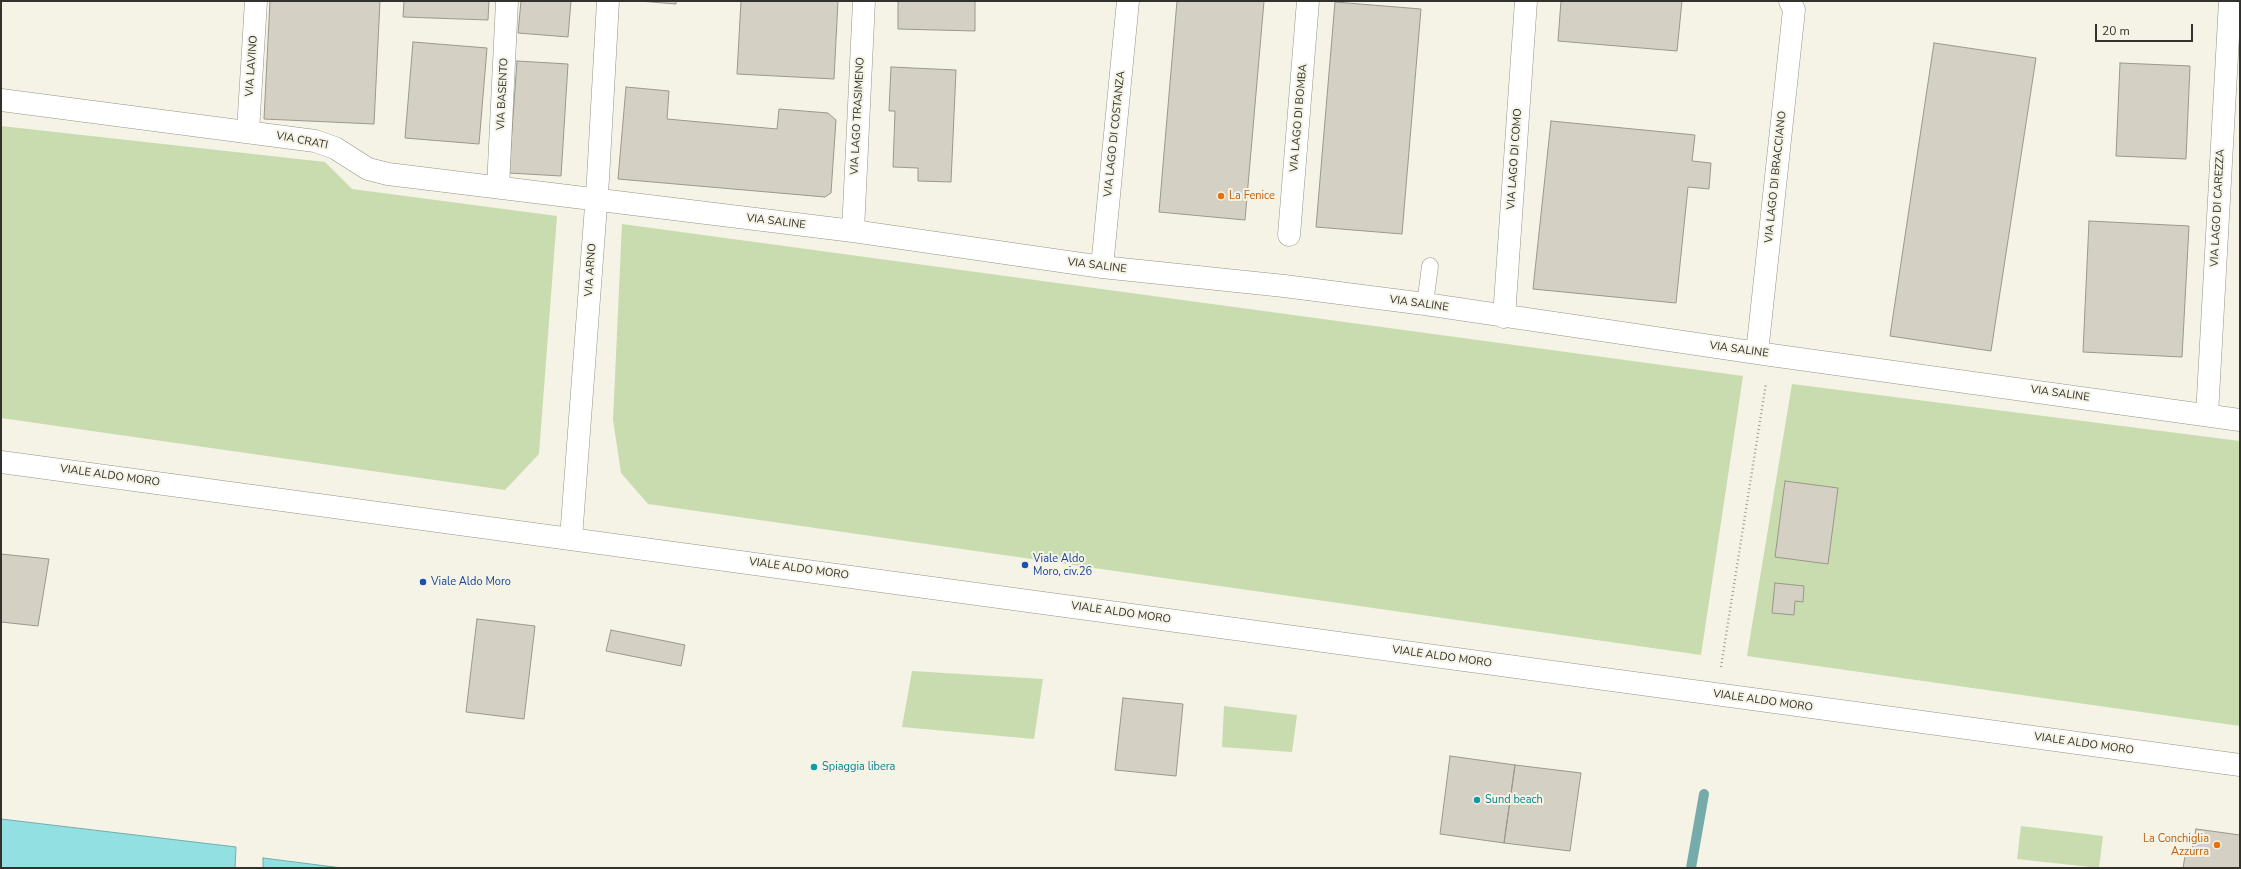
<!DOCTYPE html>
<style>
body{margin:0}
#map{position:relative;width:2241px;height:869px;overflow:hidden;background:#f5f3e5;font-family:"Nunito Sans",sans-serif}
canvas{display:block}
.frame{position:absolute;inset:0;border:2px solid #32312c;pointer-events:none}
.scale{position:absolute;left:2095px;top:24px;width:98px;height:18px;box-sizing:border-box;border:2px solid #32312c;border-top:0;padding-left:5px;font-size:12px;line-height:14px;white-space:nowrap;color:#32312c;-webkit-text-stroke:3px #f5f3e5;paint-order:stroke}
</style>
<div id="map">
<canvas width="2241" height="869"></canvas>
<div class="frame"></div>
<div class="scale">20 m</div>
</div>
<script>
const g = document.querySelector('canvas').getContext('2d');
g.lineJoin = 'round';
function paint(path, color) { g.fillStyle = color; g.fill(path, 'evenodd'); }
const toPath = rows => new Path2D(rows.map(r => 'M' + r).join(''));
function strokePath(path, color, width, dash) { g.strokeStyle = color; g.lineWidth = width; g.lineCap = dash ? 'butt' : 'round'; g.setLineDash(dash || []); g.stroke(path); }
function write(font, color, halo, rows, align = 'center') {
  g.font = font + ' "Nunito Sans",sans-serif'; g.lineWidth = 4; g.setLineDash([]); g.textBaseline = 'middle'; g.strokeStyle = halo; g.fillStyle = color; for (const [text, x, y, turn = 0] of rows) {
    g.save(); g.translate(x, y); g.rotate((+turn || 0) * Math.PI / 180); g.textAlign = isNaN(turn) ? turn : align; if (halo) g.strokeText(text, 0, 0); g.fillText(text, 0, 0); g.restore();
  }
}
const green = toPath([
 [1,126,325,162,352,189,557,216,539,454,505,490,1,418],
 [622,224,1743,376,1701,655,648,504,621,473,613,420],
 [1792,384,2240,441,2240,726,1747,656],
 [912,671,1043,679,1034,739,902,727],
 [1224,706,1297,715,1292,752,1222,747],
 [2021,826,2103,836,2099,868,2017,859]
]);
const water = toPath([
 [1,819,236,847,235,868,1,868,1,819],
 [263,858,342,868,263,868,263,858]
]);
const stream = toPath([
 [1691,868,1704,794]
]);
const building = toPath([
 [270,1,380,1,374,124,264,119,270,1],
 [404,1,489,1,488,20,403,17,404,1],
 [521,1,571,1,568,37,518,33,521,1],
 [639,1,676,1,676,4,639,1],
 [741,1,838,1,834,79,737,74,741,1],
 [898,1,975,1,975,31,898,29,898,1],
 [1177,1,1264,1,1245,220,1159,212,1177,1],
 [1561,1,1682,1,1677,51,1558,41,1561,1],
 [1335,2,1421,9,1402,234,1316,227,1335,2],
 [413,42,487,48,479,144,405,138,413,42],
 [1934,43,2036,58,1991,351,1890,336,1934,43],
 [517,61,568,64,561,176,509,173,517,61],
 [2120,63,2190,66,2186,159,2116,156,2120,63],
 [891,67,956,70,951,182,918,181,918,168,893,167,895,111,889,111,891,67],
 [626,87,669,91,667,119,777,129,779,109,828,113,836,120,831,193,825,197,618,179,626,87],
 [1551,121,1695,135,1692,161,1711,163,1709,189,1688,187,1676,303,1533,289,1551,121],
 [2089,221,2189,226,2182,357,2083,352,2089,221],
 [1785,481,1838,488,1828,564,1775,557,1785,481],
 [1,554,49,559,38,626,1,622,1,554],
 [1775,583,1804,586,1803,602,1795,601,1794,615,1772,613,1775,583],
 [477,619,535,626,524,719,466,712,477,619],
 [611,630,685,645,681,666,606,651,611,630],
 [1123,698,1183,704,1176,776,1115,770,1123,698],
 [1450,756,1515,765,1504,843,1440,834,1450,756],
 [1515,765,1581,773,1570,851,1504,843,1515,765],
 [2196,829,2240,835,2240,868,2183,868,2185,856,2191,856,2196,829]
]);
const path = toPath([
 [1721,667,1766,383]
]);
const service = toPath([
 [1425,304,1430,266]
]);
const minor = toPath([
 [1,100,315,141,335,148,368,169,388,174,853,231,1102,267,1284,286,1425,304,1771,355,2240,420],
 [248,131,256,1],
 [498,187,507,1],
 [853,231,864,1],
 [1289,235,1308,1],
 [1102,267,1128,1],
 [1504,317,1526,1],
 [1757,353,1794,10,1790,1],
 [2207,415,2230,1],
 [571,538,598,179,608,1]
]);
const tertiary = toPath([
 [1,462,2240,765]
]);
const markers = [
 [1221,196,4,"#e8710a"],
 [1025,565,4,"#1a4fb4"],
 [423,582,4,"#1a4fb4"],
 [814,767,4,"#0f9aa8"],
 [1477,800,4,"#0f9aa8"],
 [2217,845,4,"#e8710a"]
];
const streetNames = [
 ["VIA LAVINO",252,66,-86],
 ["VIA BASENTO",503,94,-87],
 ["VIA LAGO TRASIMENO",858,116,-87],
 ["VIA LAGO DI BOMBA",1299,118,-85],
 ["VIA LAGO DI COSTANZA",1115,134,-84],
 ["VIA CRATI",302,141,11],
 ["VIA LAGO DI COMO",1515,159,-86],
 ["VIA LAGO DI BRACCIANO",1776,177,-84],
 ["VIA LAGO DI CAREZZA",2218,208,-87],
 ["VIA SALINE",776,222,7],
 ["VIA SALINE",1097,266,7],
 ["VIA ARNO",591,270,-86],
 ["VIA SALINE",1419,304,8],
 ["VIA SALINE",1739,350,8],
 ["VIA SALINE",2060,394,8],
 ["VIALE ALDO MORO",110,476,8],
 ["VIALE ALDO MORO",799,569,8],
 ["VIALE ALDO MORO",1121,613,8],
 ["VIALE ALDO MORO",1442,657,8],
 ["VIALE ALDO MORO",1763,701,8],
 ["VIALE ALDO MORO",2084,744,8]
];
const foodNames = [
 ["La Fenice",1229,196],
 ["La Conchiglia",2209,839,"right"],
 ["Azzurra",2209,852,"right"]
];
const transitNames = [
 ["Viale Aldo",1033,559],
 ["Moro, civ.26",1033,572],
 ["Viale Aldo Moro",431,582]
];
const cultureNames = [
 ["Spiaggia libera",822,767],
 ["Sund beach",1485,800]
];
paint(green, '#c8dcaf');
paint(water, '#92e0e2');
strokePath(water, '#75acab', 1);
strokePath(stream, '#75acab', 10);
paint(building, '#d4d1c4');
strokePath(building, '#9a988b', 1);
strokePath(service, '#959386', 17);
strokePath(minor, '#959386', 23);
strokePath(tertiary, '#959386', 23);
strokePath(path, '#9e9d93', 2.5, [1, 3]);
strokePath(service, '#fff', 16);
strokePath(minor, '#fff', 22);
strokePath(tertiary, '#fff', 22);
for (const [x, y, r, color] of markers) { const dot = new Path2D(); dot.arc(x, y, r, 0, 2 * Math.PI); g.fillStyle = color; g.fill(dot); strokePath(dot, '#f5f3e5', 1.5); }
write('11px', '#32312c', '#f5f3e5', streetNames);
write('11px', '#c56008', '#f5f3e5', foodNames, 'left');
write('11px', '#164399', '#f5f3e5', transitNames, 'left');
write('11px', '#0d838f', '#f5f3e5', cultureNames, 'left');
</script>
